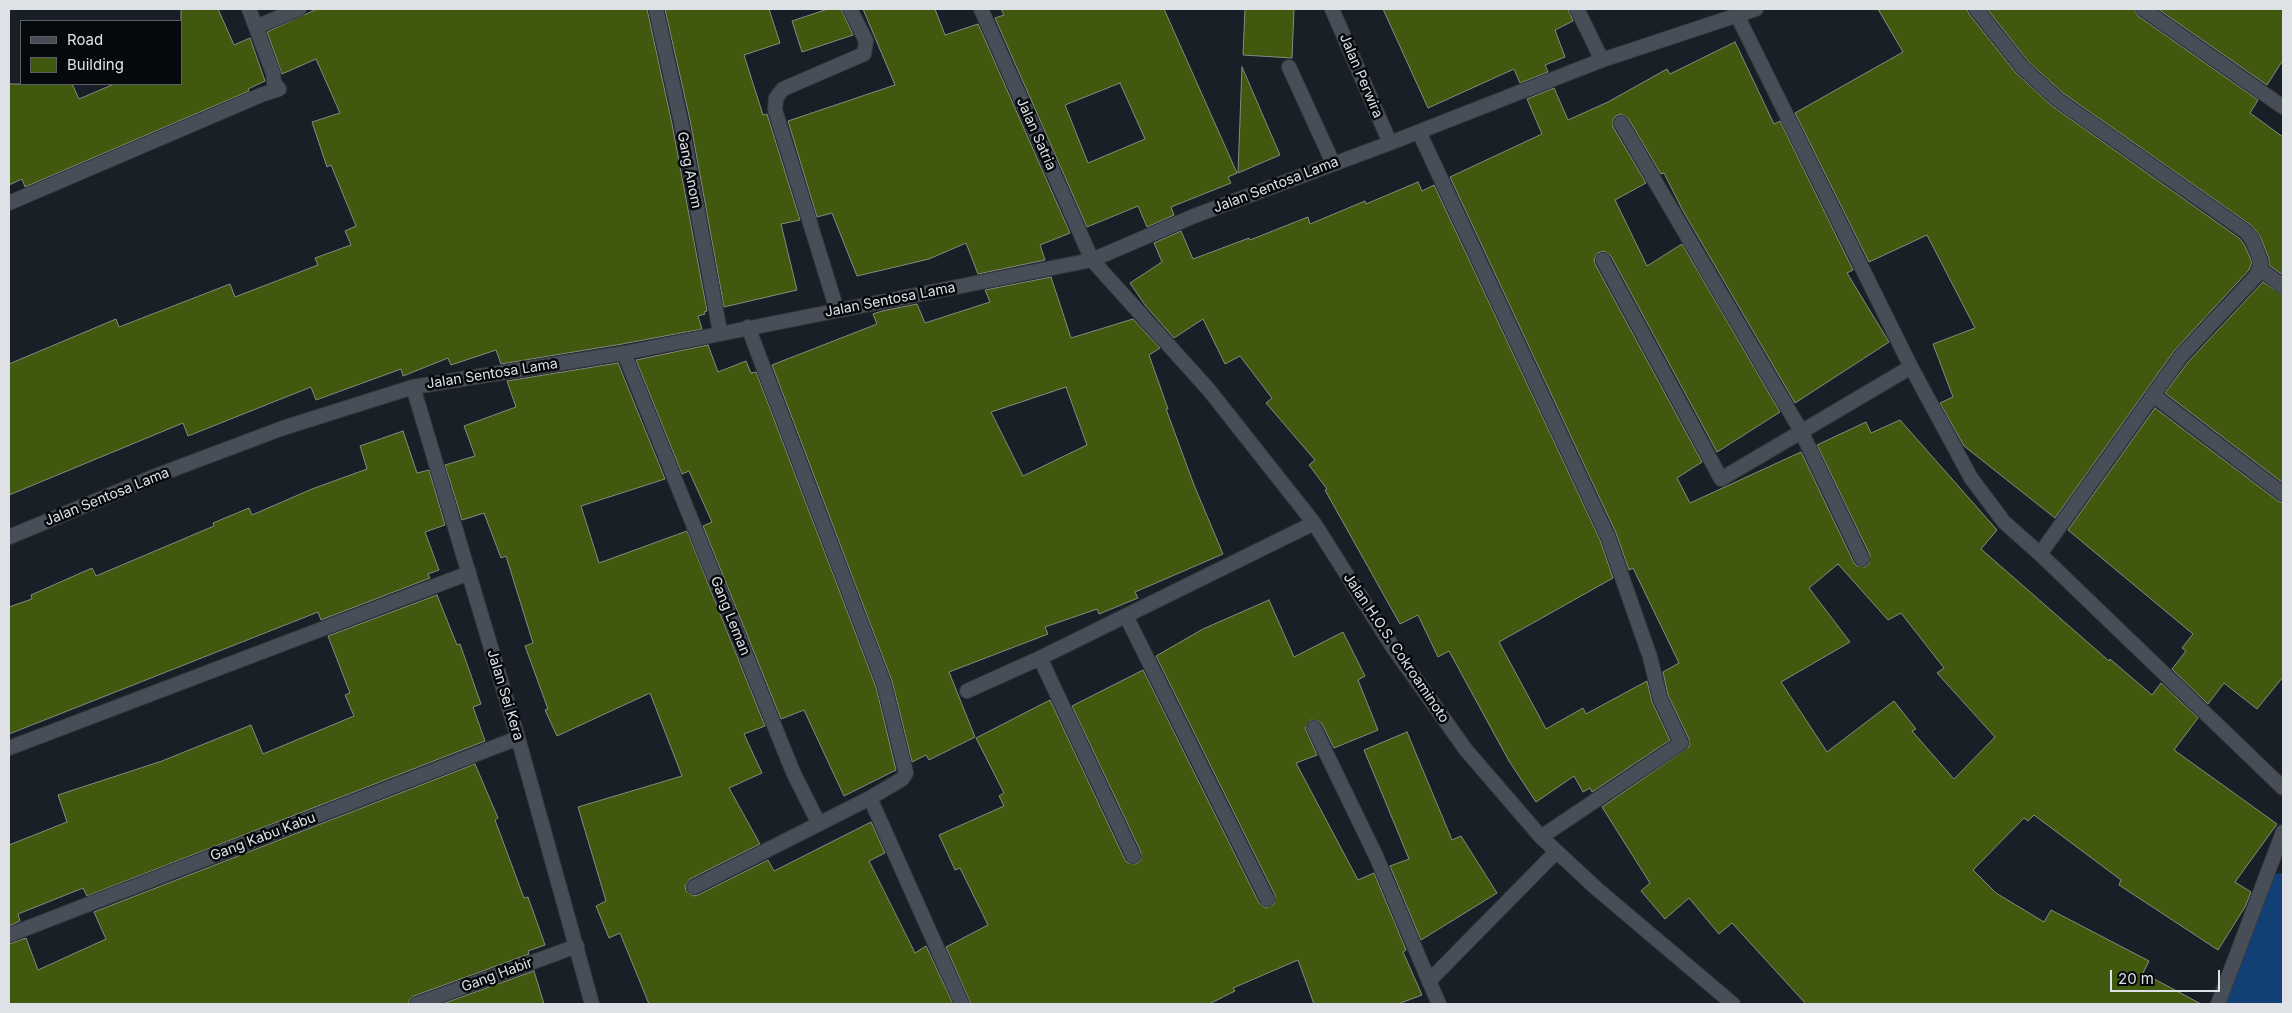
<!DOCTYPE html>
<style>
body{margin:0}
#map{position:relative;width:2292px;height:1013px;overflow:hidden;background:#191f26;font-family:Inter,sans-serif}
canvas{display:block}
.frame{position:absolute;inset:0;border:10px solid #dee2e7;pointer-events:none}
.legend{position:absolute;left:20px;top:20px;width:162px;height:65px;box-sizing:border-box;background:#06090c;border:1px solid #5c6064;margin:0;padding:6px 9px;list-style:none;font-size:15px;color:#dee2e7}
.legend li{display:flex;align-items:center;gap:10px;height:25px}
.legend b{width:25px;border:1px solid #5c6064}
.scale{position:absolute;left:2110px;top:970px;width:110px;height:22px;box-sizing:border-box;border:2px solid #dee2e7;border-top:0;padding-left:6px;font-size:15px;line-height:18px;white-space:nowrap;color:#dee2e7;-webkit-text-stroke:4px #06090c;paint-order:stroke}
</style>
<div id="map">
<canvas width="2292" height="1013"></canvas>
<div class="frame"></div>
<ul class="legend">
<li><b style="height:6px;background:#484e57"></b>Road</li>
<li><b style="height:14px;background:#40590e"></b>Building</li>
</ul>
<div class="scale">20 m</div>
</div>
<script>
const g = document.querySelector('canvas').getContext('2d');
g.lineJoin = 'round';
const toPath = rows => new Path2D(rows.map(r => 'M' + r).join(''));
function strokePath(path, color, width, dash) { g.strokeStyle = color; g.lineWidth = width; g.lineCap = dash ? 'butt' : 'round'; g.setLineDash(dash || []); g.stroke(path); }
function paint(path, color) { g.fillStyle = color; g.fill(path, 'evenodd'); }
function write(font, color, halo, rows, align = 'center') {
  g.font = font + ' Inter,sans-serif'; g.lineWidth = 5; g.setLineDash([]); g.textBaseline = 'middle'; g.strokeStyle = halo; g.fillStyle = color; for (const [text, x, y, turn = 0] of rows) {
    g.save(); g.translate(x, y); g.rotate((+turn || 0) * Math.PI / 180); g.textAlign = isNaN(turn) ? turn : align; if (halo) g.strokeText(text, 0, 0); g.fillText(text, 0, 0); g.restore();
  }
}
const river = toPath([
 [2248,1004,2283,906]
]);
const building = toPath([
 [181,9,218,9,234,45,250,38,265,81,248,89,249,91,25,187,22,179,9,185,9,84,72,84,79,99,114,84,181,84,181,9],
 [317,9,647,9,672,124,707,311,704,312,705,314,698,316,702,329,622,344,501,364,496,350,451,365,448,358,403,376,401,369,316,400,311,387,188,436,183,423,9,495,9,364,116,319,119,327,230,284,235,297,318,265,315,258,351,245,345,231,356,226,331,165,327,167,312,122,340,113,316,59,282,74,267,32,317,9],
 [665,9,769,9,780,43,744,55,763,115,767,114,800,220,781,224,797,290,724,307,690,120,665,9],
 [828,9,841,9,853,35,802,52,792,21,828,9],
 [863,9,935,9,945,35,978,24,1070,233,1040,245,1045,260,978,274,966,243,929,259,857,276,832,213,817,217,788,121,895,85,863,9],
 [1001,9,1164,9,1237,173,1228,177,1231,183,1171,207,1174,215,1147,227,1138,206,1087,227,995,18,1004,15,1001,9],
 [1120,83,1145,139,1088,163,1065,105,1120,83],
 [1245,9,1294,9,1292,58,1243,55,1245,9],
 [1383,9,1568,9,1573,21,1555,30,1565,57,1545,65,1548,72,1520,83,1514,69,1428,108,1383,9],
 [1878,9,1967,9,1969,14,2016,73,2052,106,2239,238,2244,244,2252,262,2249,270,2174,351,2055,518,1964,446,1940,403,1953,397,1933,344,1975,328,1927,235,1869,262,1795,113,1903,52,1878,9],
 [1987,9,2134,9,2138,16,2258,100,2250,113,2283,137,2283,275,2269,265,2269,259,2260,236,2251,225,2063,93,2029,62,1987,9],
 [2158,9,2283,9,2283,60,2267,85,2158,9],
 [1735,42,1774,124,1780,121,1853,270,1847,273,1889,342,1795,403,1682,209,1664,173,1661,174,1628,118,1621,114,1616,116,1613,119,1613,127,1646,183,1615,200,1647,266,1682,244,1780,412,1717,452,1611,256,1604,251,1598,253,1594,259,1595,264,1702,462,1677,478,1690,503,1801,452,1854,563,1857,566,1865,567,1869,564,1870,555,1817,445,1866,422,1871,433,1900,420,1997,530,1981,549,2109,661,2110,659,2152,695,2161,683,2198,718,2174,750,2277,824,2235,882,2251,892,2245,907,2218,950,2119,885,2121,880,2034,815,2028,821,2024,818,1973,870,1996,893,2044,922,2051,910,2149,961,2143,973,2201,1004,1806,1004,1732,923,1719,934,1689,898,1665,919,1641,891,1650,883,1602,807,1689,747,1689,739,1668,695,1663,672,1679,663,1633,568,1629,570,1616,533,1450,177,1542,134,1527,99,1554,88,1568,120,1608,102,1667,69,1670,74,1735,42],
 [1838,564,1888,620,1901,613,1944,668,1937,673,1995,737,1954,779,1912,731,1916,729,1894,701,1827,752,1781,682,1850,642,1809,588,1838,564],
 [1242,67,1280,155,1238,173,1242,67],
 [1418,182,1422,191,1434,185,1600,540,1613,578,1499,642,1546,729,1583,708,1586,714,1647,681,1652,702,1670,740,1592,792,1590,788,1583,792,1574,776,1536,802,1509,761,1449,651,1438,657,1418,615,1400,624,1325,490,1327,489,1309,465,1315,460,1266,403,1272,398,1240,356,1225,364,1203,319,1174,338,1145,305,1130,283,1162,262,1154,243,1181,231,1193,259,1249,238,1250,240,1308,217,1310,224,1365,201,1366,204,1418,182],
 [1051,277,1071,338,1133,319,1160,348,1149,355,1168,409,1166,409,1194,485,1223,554,1135,592,1138,598,1099,614,1097,609,1045,627,1048,634,949,672,975,737,929,760,926,755,912,762,892,681,772,365,877,324,873,314,882,311,917,304,925,323,990,302,985,290,1051,277],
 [1066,387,1087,445,1023,476,991,412,1066,387],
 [2263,282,2283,295,2283,483,2165,393,2188,362,2263,282],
 [708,345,718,372,746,361,751,373,756,372,876,687,896,770,844,796,804,710,781,719,703,526,712,522,689,471,682,474,636,360,708,345],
 [618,363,665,479,581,506,599,563,687,531,765,726,744,734,762,773,729,788,760,844,690,879,685,886,686,891,693,896,698,895,768,860,774,871,871,822,885,853,869,861,915,953,926,946,953,1004,649,1004,620,933,609,938,596,906,606,901,578,807,682,776,650,693,557,736,545,710,548,709,525,646,533,643,506,556,501,558,484,513,462,520,445,465,475,456,464,426,516,407,507,381,618,363],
 [2155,408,2278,501,2283,503,2283,677,2257,709,2224,683,2208,704,2172,669,2186,651,2182,648,2193,634,2068,530,2155,408],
 [403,431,417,473,429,470,445,525,425,532,439,570,428,574,430,578,321,620,318,612,9,734,9,607,32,599,31,595,92,568,96,576,214,526,213,523,249,508,252,515,312,489,367,469,360,446,403,431],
 [437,595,457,645,460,644,481,704,473,707,485,741,87,896,83,888,18,914,20,921,9,926,9,845,67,822,58,795,162,761,251,725,263,754,354,716,345,695,350,693,328,636,437,595],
 [1269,600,1294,657,1343,632,1365,676,1358,680,1378,730,1334,748,1322,724,1318,721,1311,720,1305,728,1317,755,1296,763,1358,880,1374,873,1406,950,1403,952,1422,995,1398,1004,1314,1004,1298,960,1233,988,1235,991,1209,1004,971,1004,946,947,988,925,960,868,955,870,939,835,1004,806,999,796,1004,793,976,738,1050,700,1125,860,1128,863,1136,864,1140,861,1141,852,1072,706,1143,670,1259,903,1266,908,1274,904,1275,895,1156,656,1203,629,1269,600],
 [1407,732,1452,840,1461,836,1497,893,1421,940,1390,866,1409,859,1364,750,1407,732],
 [475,764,498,818,495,820,524,898,528,897,545,945,528,951,529,954,414,996,410,999,408,1004,9,1004,9,944,26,938,38,970,106,939,94,912,475,764],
 [534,971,544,1004,442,1004,534,971]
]);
const service = toPath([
 [1289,67,1333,163],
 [2153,395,2283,494]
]);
const minor = toPath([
 [656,9,681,122,720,332],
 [981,9,1092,260,1209,390,1314,523,1392,646,1466,750,1541,837,1597,889,1733,1004],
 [1332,9,1390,143],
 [1577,9,1602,60],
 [1976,9,2023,68,2058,100,2245,231,2252,239,2261,262,2257,275,2181,356,2040,554],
 [2143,9,2283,107],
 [1737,15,1911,367,1971,478,2004,522,2040,554,2283,788],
 [256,27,299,9],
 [1621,123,1801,431,1862,559],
 [1419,132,1608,537,1650,657,1660,698,1681,743,1541,837],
 [9,203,261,95,279,89,274,83,273,73,249,9],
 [1603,260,1721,479,1911,367],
 [2260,269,2283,286],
 [837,310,775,110,776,98,783,89,864,54,866,41,850,9],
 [624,353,793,772,819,824],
 [413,387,518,738,592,1004],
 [9,537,158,475,283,428,413,387,624,353,1092,260,1194,216,1390,143,1602,60,1756,9],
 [1126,616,1267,899],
 [1040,658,1133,856],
 [967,691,1040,658,1314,523],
 [1314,728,1376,856,1429,981],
 [9,748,469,573],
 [870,798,962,1004],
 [694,887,870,798,902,779,906,773,884,684,748,327],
 [9,935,518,738],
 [417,1004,577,946],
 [1439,1004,1429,981,1556,852],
 [2218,1004,2283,832]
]);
const streetNames = [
 ["Jalan Perwira",1361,76,67],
 ["Jalan Satria",1036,134,66],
 ["Gang Anom",689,170,79],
 ["Jalan Sentosa Lama",1276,185,-21],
 ["Jalan Sentosa Lama",890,300,-11],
 ["Jalan Sentosa Lama",492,374,-9],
 ["Jalan Sentosa Lama",107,497,-22],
 ["Gang Leman",730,616,68],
 ["Jalan H.O.S. Cokroaminoto",1396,648,56],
 ["Jalan Sei Kera",505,695,73],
 ["Gang Kabu Kabu",263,837,-21],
 ["Gang Habir",497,975,-20]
];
strokePath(river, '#124074', 66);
paint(building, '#40590e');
strokePath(building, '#868b80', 1);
strokePath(service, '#35393f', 16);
strokePath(minor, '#35393f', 16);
strokePath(service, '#484e57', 14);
strokePath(minor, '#484e57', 14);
write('14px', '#dee2e7', '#06090c', streetNames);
</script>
